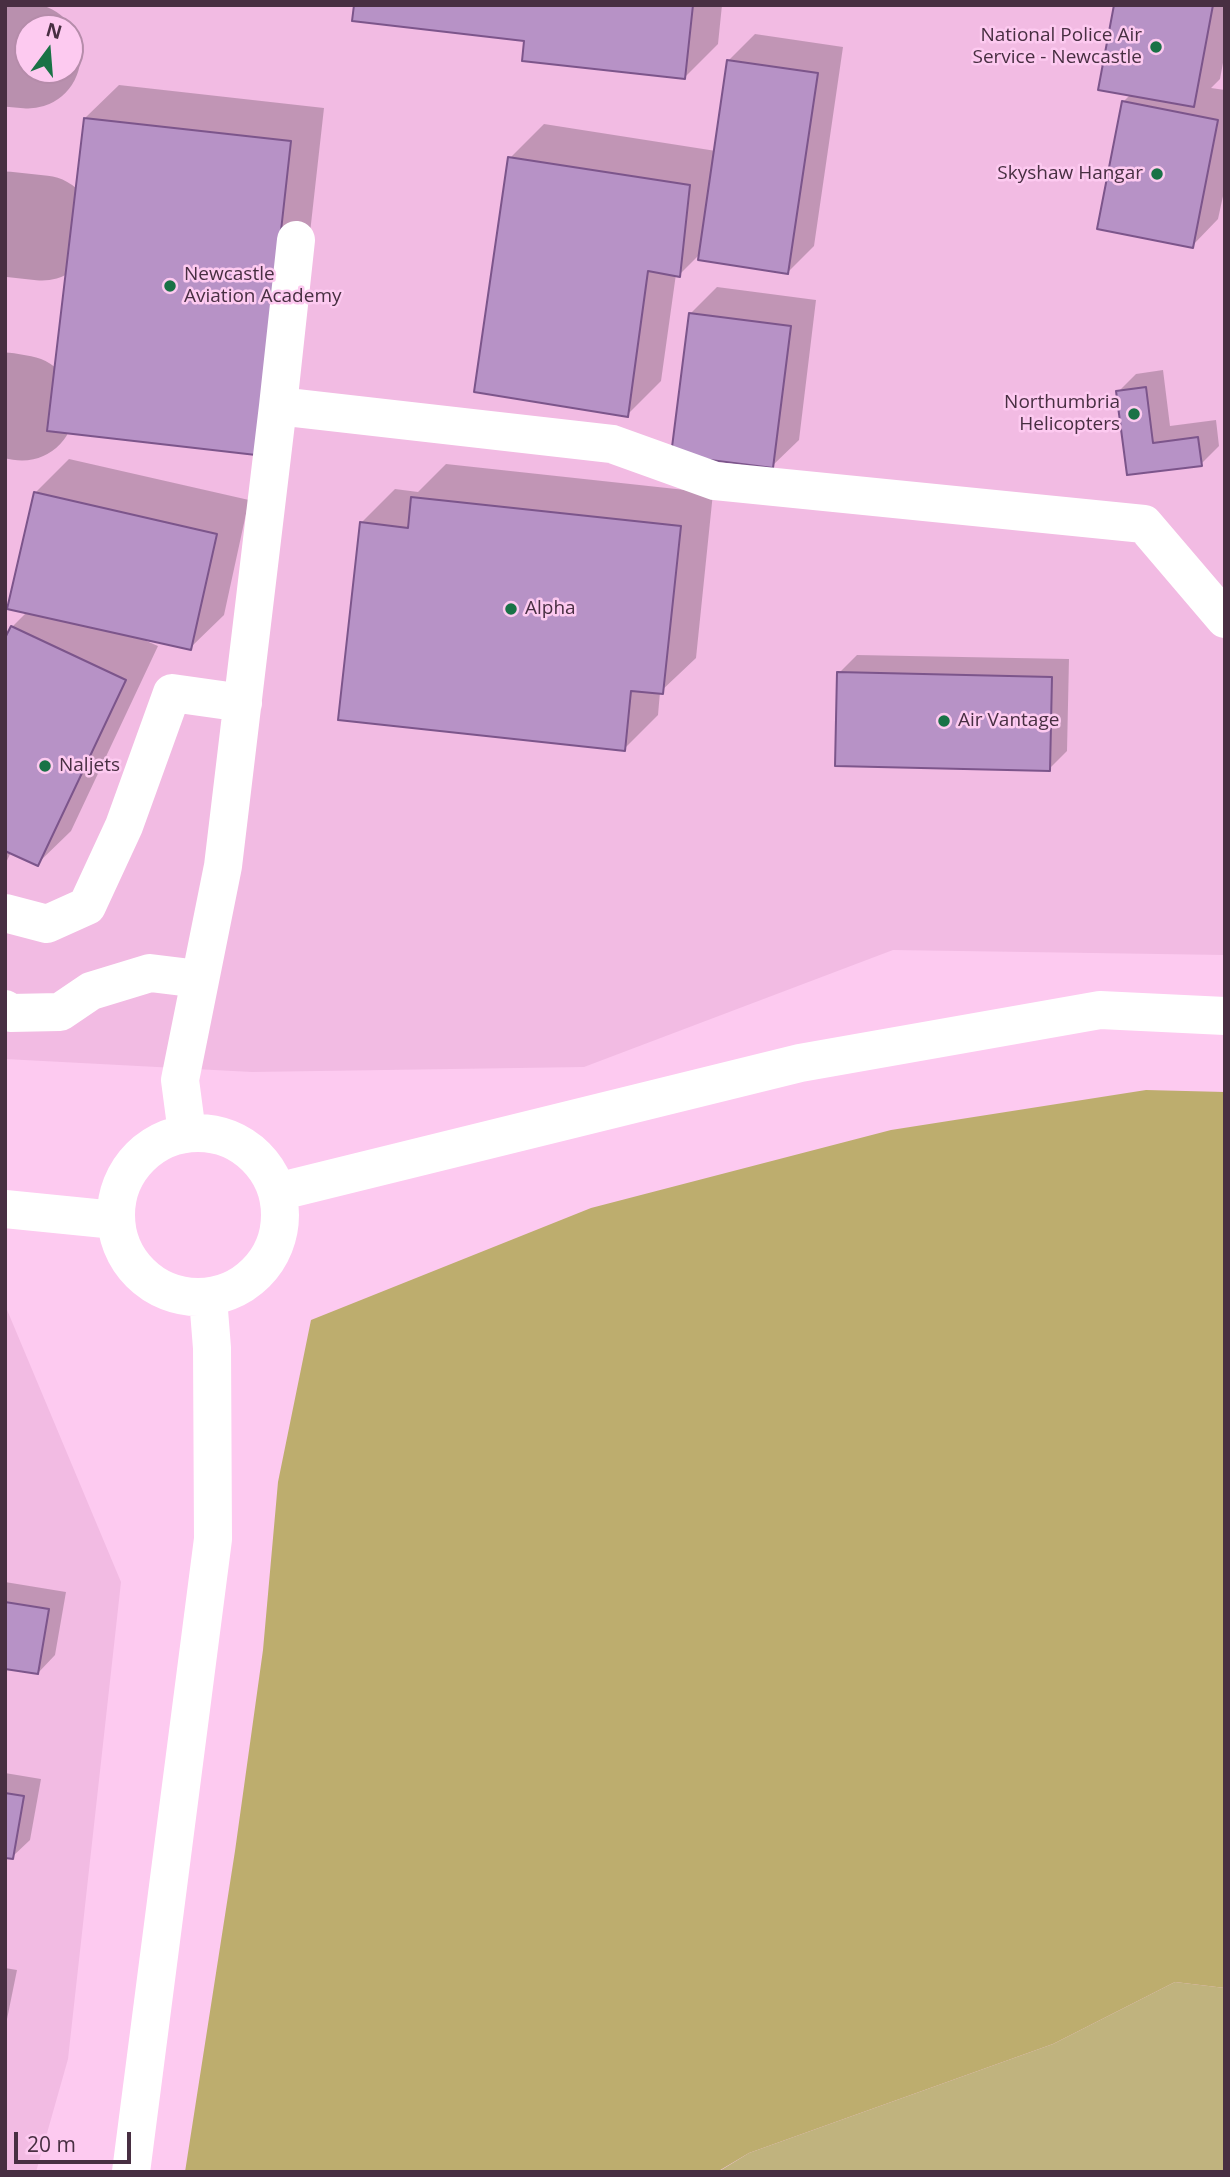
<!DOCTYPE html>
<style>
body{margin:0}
#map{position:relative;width:1230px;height:2177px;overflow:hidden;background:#fdcaf0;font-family:"Open Sans",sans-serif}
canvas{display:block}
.frame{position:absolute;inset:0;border:7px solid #482f42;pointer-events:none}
.north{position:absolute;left:14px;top:14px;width:70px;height:70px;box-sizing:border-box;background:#fdcaf0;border:2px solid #b58caa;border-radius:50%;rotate:16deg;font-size:19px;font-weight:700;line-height:28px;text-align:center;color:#482f42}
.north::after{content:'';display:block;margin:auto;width:24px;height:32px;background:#197246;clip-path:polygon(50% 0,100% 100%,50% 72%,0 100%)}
.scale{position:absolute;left:14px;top:2132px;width:117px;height:32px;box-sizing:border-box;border:4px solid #482f42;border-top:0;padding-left:9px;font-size:21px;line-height:24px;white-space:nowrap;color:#482f42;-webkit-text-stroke:5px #fdcaf0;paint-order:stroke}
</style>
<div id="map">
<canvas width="1230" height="2177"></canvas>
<div class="frame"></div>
<div class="north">N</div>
<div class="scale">20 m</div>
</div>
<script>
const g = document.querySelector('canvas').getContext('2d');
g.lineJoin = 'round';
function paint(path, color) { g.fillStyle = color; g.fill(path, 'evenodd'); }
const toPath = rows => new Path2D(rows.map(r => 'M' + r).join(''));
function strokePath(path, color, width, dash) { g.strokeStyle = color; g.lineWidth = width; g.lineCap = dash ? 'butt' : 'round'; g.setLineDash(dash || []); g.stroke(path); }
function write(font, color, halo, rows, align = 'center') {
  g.font = font + ' "Open Sans",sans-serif'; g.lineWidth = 5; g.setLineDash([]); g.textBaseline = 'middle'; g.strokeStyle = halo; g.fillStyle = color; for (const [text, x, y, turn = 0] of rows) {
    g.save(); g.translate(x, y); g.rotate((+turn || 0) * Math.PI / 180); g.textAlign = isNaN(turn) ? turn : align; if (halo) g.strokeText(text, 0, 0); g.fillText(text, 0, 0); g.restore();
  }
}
const built = toPath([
 [5,5,1225,5,1225,955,893,950,584,1067,252,1072,5,1059],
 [28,28,70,28,70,70,28,70],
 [5,1305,121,1582,68,2059,36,2172,5,2172]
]);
const green = toPath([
 [1175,1982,1225,1988,1225,2172,718,2172,749,2153,1053,2044]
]);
const forest = toPath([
 [1146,1090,1225,1092,1225,1988,1175,1982,1053,2044,749,2153,717,2172,185,2172,235,1851,263,1650,278,1482,311,1320,591,1208,891,1130]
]);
const shadow = toPath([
 [356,5,722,5,718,44,684,78,526,39],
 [1115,5,1225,5,1225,52,1220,79,1211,88,1225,90,1225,187,1218,219,1192,246,1123,102,1131,94],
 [755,34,843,47,814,246,788,272,700,254,679,275,676,274,661,381,627,415,510,158,544,124,716,151,729,60],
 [119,85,324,108,289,420,85,118],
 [717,287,816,300,799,440,772,466,690,314],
 [1163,370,1170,426,1216,420,1219,446,1201,464,1129,473,1118,392,1136,374],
 [69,459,249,500,224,615,190,648,144,640,158,646,71,831,37,864,11,852,5,865,5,642,12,627,28,611,35,493],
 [446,464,713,493,696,658,660,692,658,715,624,749,361,523,395,489,418,492],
 [857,655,1069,659,1067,751,1049,769,839,673],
 [5,1582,66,1592,55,1655,38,1673,5,1667],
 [5,1773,41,1779,30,1840,12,1857,5,1856],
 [5,1968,17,1970,5,2029]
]);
const taxiway = toPath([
 [5,54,28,56],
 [5,224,42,228],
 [5,405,22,408]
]);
const building = toPath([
 [354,5,693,5,685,79,522,61,524,41,352,21,354,5],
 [1114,5,1213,5,1194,107,1098,90,1114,5],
 [727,60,818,73,788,274,698,260,727,60],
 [1122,101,1218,120,1193,248,1097,229,1122,101],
 [84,118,291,141,256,455,47,431,84,118],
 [508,157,690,185,680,277,648,271,628,417,474,392,508,157],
 [689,313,791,326,773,468,671,455,689,313],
 [1146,387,1153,443,1198,437,1202,466,1127,475,1116,391,1146,387],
 [34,492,217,534,191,650,7,609,34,492],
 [411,497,681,526,663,694,631,691,625,751,338,720,360,522,408,528,411,497],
 [11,626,126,680,38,866,5,851,5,638,11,626],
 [837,672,1052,677,1050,771,835,766,837,672],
 [5,1602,49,1609,38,1674,5,1669,5,1602],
 [5,1793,24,1796,13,1859,5,1858,5,1793]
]);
const minor = toPath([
 [278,406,612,444,715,481,1144,524,1225,619],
 [5,913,47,924,87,906,124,826,172,693,243,703],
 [5,1009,10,1013,60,1012,91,991,150,973,199,979],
 [187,1133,180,1080,223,866,278,406,296,240],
 '116 1215a82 82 0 1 1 164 0a82 82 0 1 1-164 0Z',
 [277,1192,800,1063,1100,1010,1225,1016],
 [5,1209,115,1220],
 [131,2172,213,1539,212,1348,208,1298]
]);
const markers = [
 [1156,47,7,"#197246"],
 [1157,174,7,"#197246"],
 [170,286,7,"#197246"],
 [1134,414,7,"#197246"],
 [511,609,7,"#197246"],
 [944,721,7,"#197246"],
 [45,766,7,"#197246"]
];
const poiNames = [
 ["National Police Air",1142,36,"right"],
 ["Service - Newcastle",1142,58,"right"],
 ["Skyshaw Hangar",1143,174,"right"],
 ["Newcastle",184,275],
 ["Aviation Academy",184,297],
 ["Northumbria",1120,403,"right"],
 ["Helicopters",1120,425,"right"],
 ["Alpha",525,609],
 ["Air Vantage",958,721],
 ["Naljets",59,766]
];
paint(built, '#f2bbe3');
paint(green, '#c0b37e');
paint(forest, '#bdad6e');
paint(shadow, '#0003');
strokePath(taxiway, '#b990ae', 105);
paint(building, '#b792c6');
strokePath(building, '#7c558b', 2);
strokePath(minor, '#fff', 38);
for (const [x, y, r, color] of markers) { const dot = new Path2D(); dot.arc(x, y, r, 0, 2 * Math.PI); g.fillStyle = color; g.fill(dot); strokePath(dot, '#fdcaf0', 2.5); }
write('19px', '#482f42', '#fdcaf0', poiNames, 'left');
</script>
